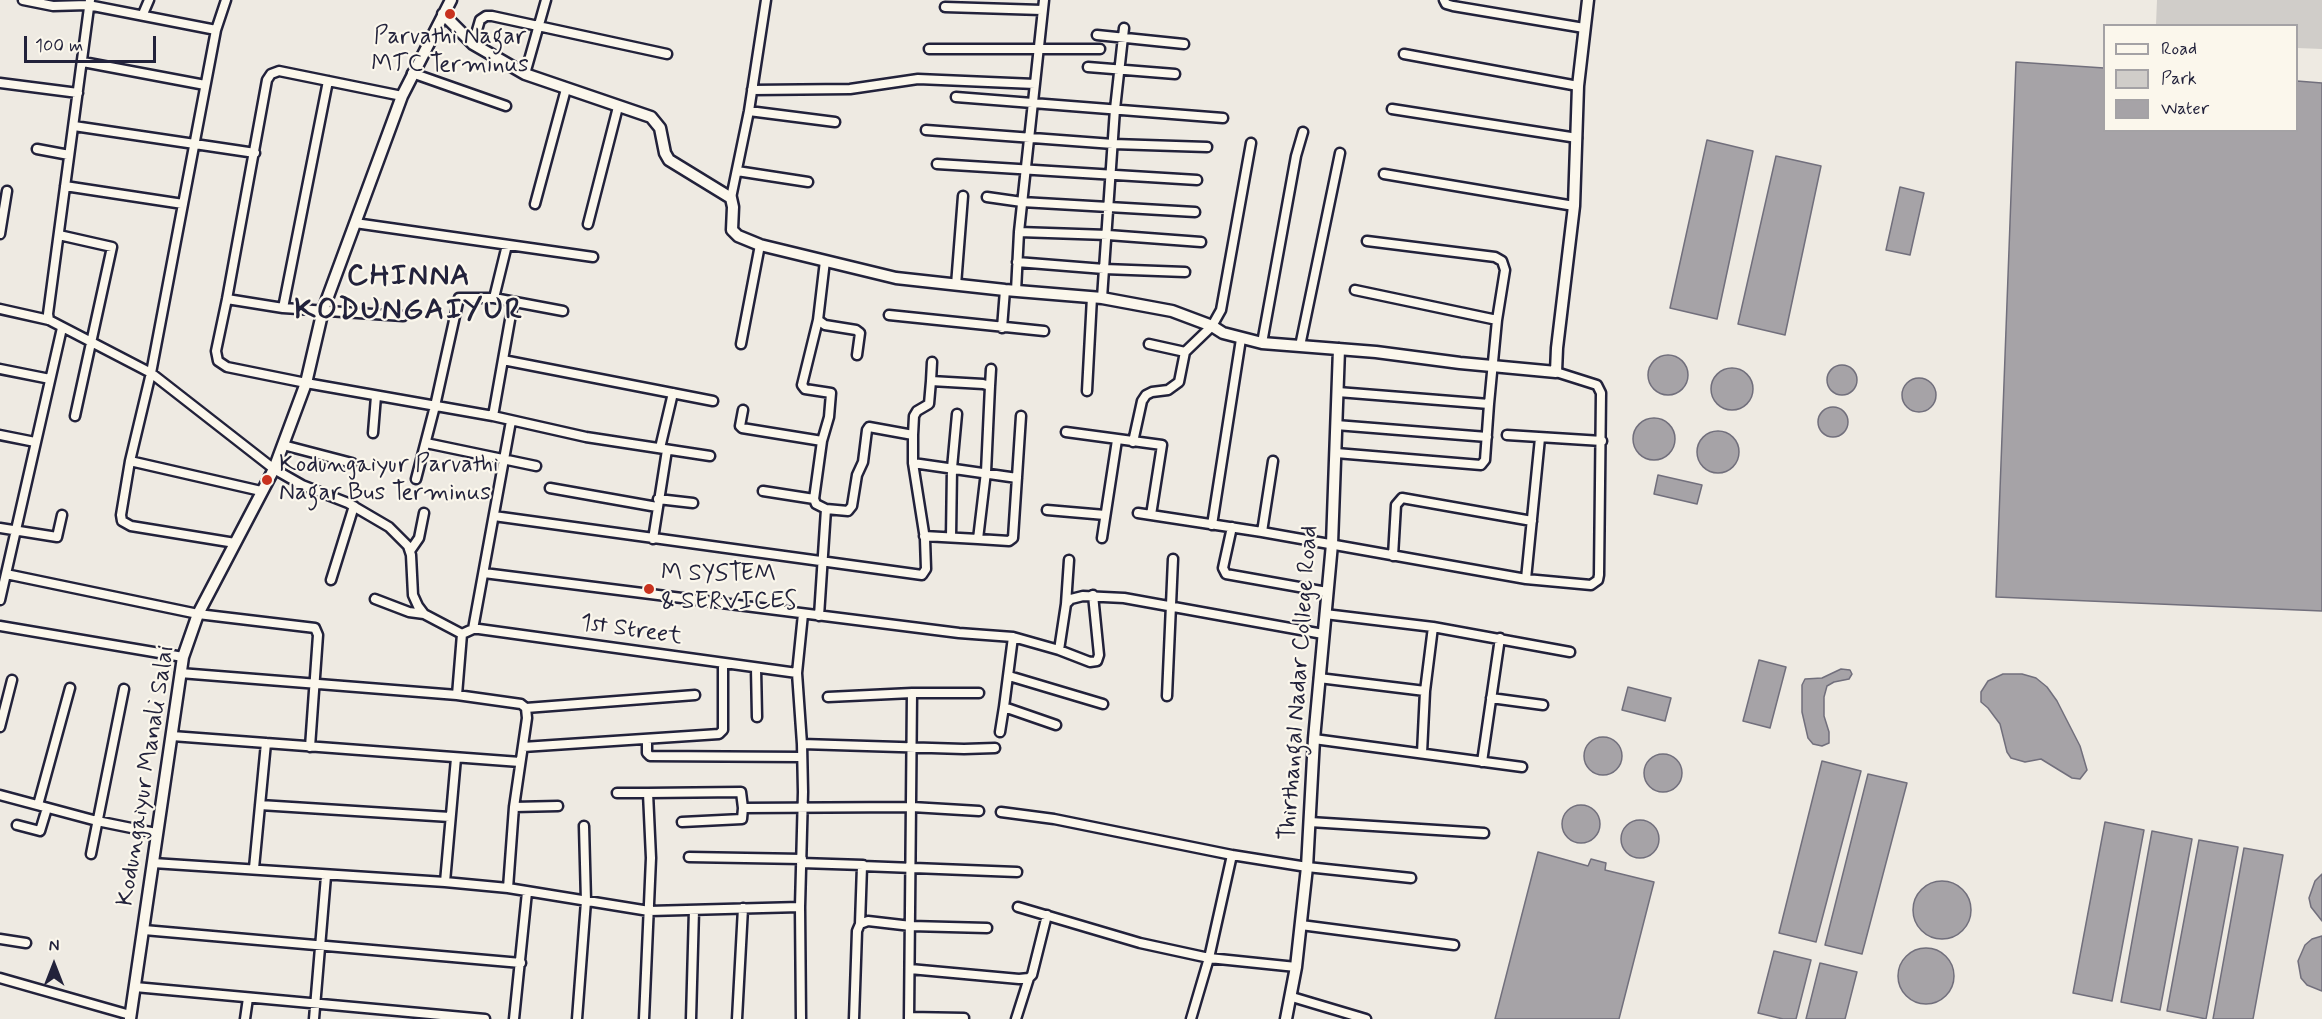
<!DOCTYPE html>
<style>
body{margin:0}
#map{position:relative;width:2322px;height:1019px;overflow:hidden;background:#eeeae2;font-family:Mynerve,sans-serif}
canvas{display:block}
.legend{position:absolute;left:2103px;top:24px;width:195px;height:108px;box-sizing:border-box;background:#fbf7ec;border:2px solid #a4a2a5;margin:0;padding:8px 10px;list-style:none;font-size:18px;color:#22223b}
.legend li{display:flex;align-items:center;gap:12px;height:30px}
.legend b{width:30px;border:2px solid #a4a2a5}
.north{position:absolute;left:24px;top:935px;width:60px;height:60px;-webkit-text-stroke:4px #fbf7ec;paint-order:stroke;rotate:0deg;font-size:16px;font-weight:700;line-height:24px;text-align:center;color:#22223b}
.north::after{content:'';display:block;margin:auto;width:21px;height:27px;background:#22223b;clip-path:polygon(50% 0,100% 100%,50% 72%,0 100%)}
.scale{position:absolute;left:24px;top:36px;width:132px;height:27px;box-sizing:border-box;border:3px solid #22223b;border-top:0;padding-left:8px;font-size:18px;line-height:21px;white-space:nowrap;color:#22223b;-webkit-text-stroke:4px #fbf7ec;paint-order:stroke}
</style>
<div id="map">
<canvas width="2322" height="1019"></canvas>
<ul class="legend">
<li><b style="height:8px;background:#fbf7ec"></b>Road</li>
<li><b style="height:16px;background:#d0cdc9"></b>Park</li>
<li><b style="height:16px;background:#a6a3a7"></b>Water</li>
</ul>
<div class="north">N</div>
<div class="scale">100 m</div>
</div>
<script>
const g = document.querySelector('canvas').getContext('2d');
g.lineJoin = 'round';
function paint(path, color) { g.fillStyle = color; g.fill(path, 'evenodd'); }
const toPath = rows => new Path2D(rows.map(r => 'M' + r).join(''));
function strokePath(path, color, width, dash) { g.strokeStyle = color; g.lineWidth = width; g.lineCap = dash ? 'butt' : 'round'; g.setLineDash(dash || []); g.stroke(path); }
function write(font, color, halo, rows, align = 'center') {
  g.font = font + ' Mynerve,sans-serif'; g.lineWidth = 4.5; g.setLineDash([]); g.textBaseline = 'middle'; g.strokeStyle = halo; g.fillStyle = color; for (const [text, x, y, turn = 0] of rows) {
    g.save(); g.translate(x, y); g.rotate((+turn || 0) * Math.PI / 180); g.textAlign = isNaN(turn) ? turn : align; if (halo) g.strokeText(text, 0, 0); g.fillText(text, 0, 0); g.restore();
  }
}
const green = toPath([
 [2157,0,2322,0,2322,49,2297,48,2296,26,2156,25]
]);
const water = toPath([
 [2016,62,2104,68,2104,130,2296,130,2297,81,2322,83,2322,611,1996,597,2016,62],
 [1707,140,1753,151,1717,319,1670,308,1707,140],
 [1776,156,1821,166,1785,335,1738,324,1776,156],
 [1900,187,1924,193,1910,255,1886,250,1900,187],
 '1648 375a20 20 0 1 1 40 0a20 20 0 1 1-40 0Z',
 '1827 380a15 15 0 1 1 30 0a15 15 0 1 1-30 0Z',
 '1711 389a21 21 0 1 1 42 0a21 21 0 1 1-42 0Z',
 '1902 395a17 17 0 1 1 34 0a17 17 0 1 1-34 0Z',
 '1818 422a15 15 0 1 1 30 0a15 15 0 1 1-30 0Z',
 '1633 439a21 21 0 1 1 42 0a21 21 0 1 1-42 0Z',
 '1697 452a21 21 0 1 1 42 0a21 21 0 1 1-42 0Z',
 [1658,475,1702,485,1697,504,1654,494,1658,475],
 [1759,660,1786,667,1770,728,1743,721,1759,660],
 [1841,669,1850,670,1852,674,1849,679,1834,682,1827,686,1824,697,1824,716,1829,732,1829,743,1822,746,1813,744,1808,738,1802,712,1802,685,1805,679,1822,678,1841,669],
 [2003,674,2022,674,2036,678,2047,687,2057,701,2080,746,2087,770,2080,779,2072,778,2041,759,2025,762,2011,758,2007,752,2000,724,1988,708,1981,702,1981,692,1988,681,2003,674],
 [1628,687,1671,698,1665,721,1622,710,1628,687],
 '1584 756a19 19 0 1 1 38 0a19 19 0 1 1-38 0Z',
 '1644 773a19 19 0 1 1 38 0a19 19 0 1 1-38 0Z',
 [1822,761,1861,771,1816,942,1779,933,1822,761],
 [1868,774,1907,783,1862,954,1825,945,1868,774],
 '1562 824a19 19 0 1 1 38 0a19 19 0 1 1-38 0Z',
 '1621 839a19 19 0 1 1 38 0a19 19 0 1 1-38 0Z',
 [2105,822,2144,830,2112,1001,2073,993,2105,822],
 [2152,831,2192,839,2160,1010,2121,1002,2152,831],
 [2199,840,2238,847,2206,1019,2167,1011,2199,840],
 [2244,848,2283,855,2253,1019,2213,1019,2244,848],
 [1538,852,1588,866,1591,859,1606,863,1605,870,1654,882,1619,1019,1495,1019,1538,852],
 [2322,874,2322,921,2311,907,2309,898,2315,881,2322,874],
 '1913 910a29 29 0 1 1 58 0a29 29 0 1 1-58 0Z',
 [2322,936,2322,991,2307,985,2301,978,2298,961,2305,945,2312,939,2322,936],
 '1898 976a28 28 0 1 1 56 0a28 28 0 1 1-56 0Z',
 [1774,951,1811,960,1796,1019,1783,1019,1758,1013,1774,951],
 [1820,963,1857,972,1845,1019,1806,1019,1820,963]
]);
const minor = toPath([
 [23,0,53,6,88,5,216,30],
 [226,0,216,30,151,373,130,461,121,515,122,521,131,526,235,543],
 [1444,0,1446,4,1453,6,1584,28],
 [945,7,1042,10],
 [143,14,149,0],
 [1097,35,1184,44],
 [473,44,480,20,486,16,492,16,667,54],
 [929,49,1100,49],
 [1404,54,1578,86],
 [83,62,205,85],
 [1088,67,1175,74],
 [412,73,506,106],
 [525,74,546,0],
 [0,83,78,93],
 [752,90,850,89,918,79,1035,84],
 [402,96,279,71,271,74,267,80,227,299,216,351,218,361,227,367,306,383,493,416,586,437,710,456],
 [956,97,1223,118],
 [1392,109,1577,138],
 [749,111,835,122],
 [74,126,255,153],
 [926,130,1113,144,1207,147],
 [37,149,69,155],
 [937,164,1197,180],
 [737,171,808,182],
 [1384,174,1574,206],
 [65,186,183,204],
 [987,197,1022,202,1195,212],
 [731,198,749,111,766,0],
 [535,204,566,89],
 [355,223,593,257],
 [588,224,618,107],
 [1019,232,1108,235,1201,242],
 [0,234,7,191],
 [59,235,112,247,75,416],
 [825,261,818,320,825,325,856,330,860,333,857,355],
 [1017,262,1104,269,1185,272],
 [956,285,963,196],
 [1355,290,1497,320],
 [1016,291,1019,232,1044,0],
 [494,298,507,245],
 [1102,298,1115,109,1124,28],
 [227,299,283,308,403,316],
 [283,308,328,81],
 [0,309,49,320,151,373,274,469,302,485,348,503,389,527,408,546,411,555,413,595,418,606,424,614,462,634],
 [889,315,1044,331],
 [49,320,48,314,90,0],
 [818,320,802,385,805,389,831,393,829,417,822,441],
 [1002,328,1005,290],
 [1262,343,1296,156,1303,132],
 [741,344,760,245],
 [1149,344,1185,352],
 [1300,346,1340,153],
 [503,360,713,401],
 [0,369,50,379],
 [931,381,932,362],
 [990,386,991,369],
 [1087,391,1092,297],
 [1338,392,1489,404,1497,320,1505,270,1502,261,1495,257,1367,241],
 [493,416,513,303],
 [1336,425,1487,437],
 [1066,432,1162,445,1151,515],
 [373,433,376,396],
 [0,435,35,442],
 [913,435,914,416,917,411,929,404,931,381,983,384,990,386,986,472,978,539,924,536],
 [1507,435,1602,441],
 [1133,442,1142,401,1146,395,1152,392,1168,390,1179,382,1185,352,1212,326,1221,310,1251,143],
 [426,443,536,466],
 [283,445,352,463],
 [660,448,673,393],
 [1336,453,1481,465,1485,460,1489,404],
 [130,461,261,491],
 [913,463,1017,478],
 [416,479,435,406,459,298,494,298,563,311],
 [550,488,657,507],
 [763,491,814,499],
 [658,499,693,503],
 [1047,510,1105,515],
 [1138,513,1262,532,1526,579,1591,585,1598,580,1599,575,1601,393,1597,385,1556,372],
 [494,516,922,575,926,569,925,539,913,463,913,435,869,427,867,430,863,462,857,475,852,506,848,511,826,509,816,504,814,499,822,441,742,428,740,426,743,410],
 [1212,525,1241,339],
 [1232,527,1223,568,1226,574,1327,592],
 [0,528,57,537,62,515],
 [1262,532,1273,461],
 [951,537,952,468,957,414],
 [1102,538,1117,440],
 [653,539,667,450],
 [978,539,1009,541,1013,538,1021,416],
 [410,551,419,538,424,513],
 [1393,556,1396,505,1402,498,1532,521],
 [484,573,959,633,1013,637,1059,650,1066,604,1071,599,1083,596,1124,598,1323,634],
 [6,574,198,614,315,628,318,635,310,747],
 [1526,579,1540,438],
 [331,580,354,506],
 [375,599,409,612,424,614],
 [0,600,62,328],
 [1066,604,1069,560],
 [1325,614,1433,627,1570,652],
 [819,616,826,509],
 [0,626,183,657],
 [473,629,511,421],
 [462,634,473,629,479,629,797,673],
 [1013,637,1004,707,1056,725],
 [1059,650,1090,662,1097,661,1099,655,1093,595],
 [756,668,757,717],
 [180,673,457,695,521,704,526,708,527,718,514,807,508,888],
 [1009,676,1103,704],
 [1319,678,1425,691],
 [457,695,462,634],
 [1167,696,1173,559],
 [828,697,912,693,979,693],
 [1491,698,1543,705],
 [526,708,695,695],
 [0,727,12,680],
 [1000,732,1004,707],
 [172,736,520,762],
 [647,739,647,753,650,756,801,757],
 [1314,739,1522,767],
 [802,744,964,749,995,748],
 [523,747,719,734,723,730,723,663],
 [1422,753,1425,691,1433,627],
 [1482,762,1500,638],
 [617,793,648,793],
 [0,795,97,821,156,833],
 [38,805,70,688],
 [260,805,450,817],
 [514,807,558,806],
 [1001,812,1054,819,1232,855,1307,867,1411,878],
 [682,822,742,819,743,808,912,807,979,811],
 [1310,822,1484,833],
 [17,825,40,831,47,808],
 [91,854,124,689],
 [689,857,802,859],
 [153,863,445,882,508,888,649,911,800,907],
 [801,863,863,865],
 [254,868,266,743],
 [445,882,456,758],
 [1018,907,1140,943,1209,958,1296,967],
 [860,924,868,921,911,926,987,928],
 [1301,925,1454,945],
 [144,930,521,963],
 [0,939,26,943],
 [910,969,1019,979,1029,978,1032,975,1047,915],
 [0,978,130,1015],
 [135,987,485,1019],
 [1292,997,1366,1019],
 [909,1017,964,1018],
 [245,1019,248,998],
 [314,1019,326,876],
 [514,1019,527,892],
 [577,1019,586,901,584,826],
 [644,1019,651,858,648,793,741,792,743,808],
 [691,1019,694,910],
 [737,1019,743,908],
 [801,1019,800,907,803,792,802,744,797,673,803,614],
 [854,1019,857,931,860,924,862,866,1017,872],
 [909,1019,912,693],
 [1016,1019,1029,978],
 [1191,1019,1209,958,1232,855]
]);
const tertiary = toPath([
 [443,14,473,44,525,74,651,117,660,128,665,153,669,160,731,198,733,207,732,230,738,236,760,245,896,278,1005,290,1102,298,1172,311,1212,326,1223,333,1262,343,1376,352,1460,363,1556,372,1557,348,1574,206,1578,86,1588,0],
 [130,1019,183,657,198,614,274,469,306,383,323,310,402,96,451,0],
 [1286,1019,1296,967,1307,867,1314,739,1332,544,1339,349]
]);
const markers = [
 [450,14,6,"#c8321e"],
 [267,480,6,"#c8321e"],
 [649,589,6,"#c8321e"]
];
const poiNames = [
 ["Parvathi Nagar",450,38,"center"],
 ["MTC Terminus",450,66,"center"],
 ["Kodungaiyur Parvathi",279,466],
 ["Nagar Bus Terminus",279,494],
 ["M SYSTEM",661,575],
 ["& SERVICES",661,603]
];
const streetNames = [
 ["1st Street",631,631,8],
 ["Thirthangal Nadar College Road",1300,683,-86],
 ["Kodungaiyur Manali Salai",147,776,-81]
];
const districtNames = [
 ["CHINNA",409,278],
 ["KODUNGAIYUR",409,312]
];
paint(green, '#d0cdc9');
paint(water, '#a6a3a7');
strokePath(water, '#716f7c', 1.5);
strokePath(minor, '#22223b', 13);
strokePath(tertiary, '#22223b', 15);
strokePath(minor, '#fbf7ec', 8);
strokePath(tertiary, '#fbf7ec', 10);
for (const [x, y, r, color] of markers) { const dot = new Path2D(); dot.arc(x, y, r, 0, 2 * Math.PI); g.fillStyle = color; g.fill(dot); strokePath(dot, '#fbf7ec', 2); }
write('24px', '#22223b', '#fbf7ec', poiNames, 'left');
write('24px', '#22223b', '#fbf7ec', streetNames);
g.letterSpacing = '1.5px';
write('bold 30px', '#22223b', '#fbf7ec', districtNames);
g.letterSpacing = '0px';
</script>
